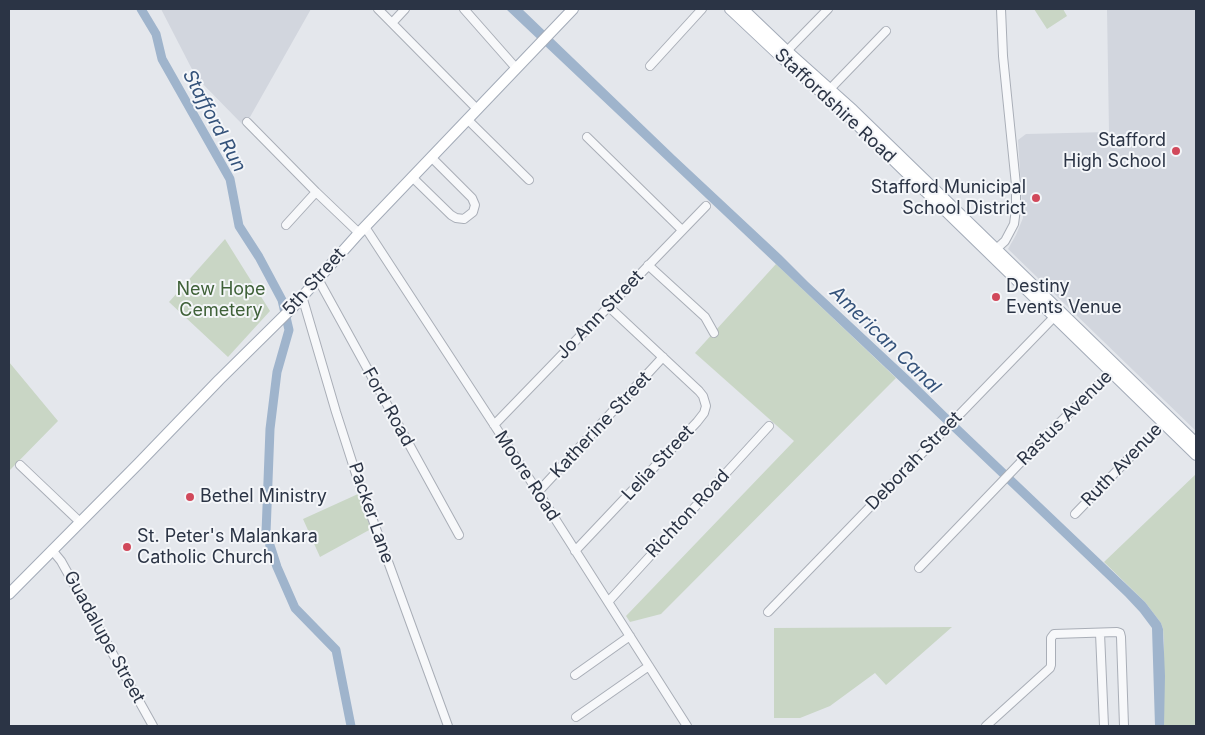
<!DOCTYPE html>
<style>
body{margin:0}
#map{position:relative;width:1205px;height:735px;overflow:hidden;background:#e4e7ec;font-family:Inter,sans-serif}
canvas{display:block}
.frame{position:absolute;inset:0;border:10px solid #2b3445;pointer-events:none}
</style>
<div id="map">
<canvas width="1205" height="735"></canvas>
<div class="frame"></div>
</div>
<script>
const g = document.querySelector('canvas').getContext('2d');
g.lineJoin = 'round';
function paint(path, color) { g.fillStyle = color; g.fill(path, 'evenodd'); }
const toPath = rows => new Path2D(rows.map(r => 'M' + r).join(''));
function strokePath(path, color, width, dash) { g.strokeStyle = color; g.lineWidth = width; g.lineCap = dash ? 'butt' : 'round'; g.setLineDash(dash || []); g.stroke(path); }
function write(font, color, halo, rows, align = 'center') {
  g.font = font + ' Inter,sans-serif'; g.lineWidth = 4; g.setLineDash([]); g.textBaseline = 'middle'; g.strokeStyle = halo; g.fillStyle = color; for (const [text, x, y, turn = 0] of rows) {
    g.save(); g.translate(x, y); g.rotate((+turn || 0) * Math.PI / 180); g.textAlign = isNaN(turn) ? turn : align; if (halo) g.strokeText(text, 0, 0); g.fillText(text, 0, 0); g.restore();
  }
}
const built = toPath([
 [161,9,311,9,250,117,242,124,196,77],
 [1107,9,1196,9,1196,431,1008,249,1016,235,1023,218,1018,140,1026,134,1109,132]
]);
const green = toPath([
 [1034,9,1063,9,1067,16,1047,29],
 [225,239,270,311,228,357,169,302],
 [776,264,896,378,661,614,630,622,626,616,794,441,695,353],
 [9,362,58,421,9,471],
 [1196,474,1196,726,1164,726,1164,641,1163,629,1161,623,1145,602,1104,562],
 [358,494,371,529,320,557,303,519],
 [952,627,886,685,875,673,830,706,800,718,774,718,774,628]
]);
const water = toPath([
 [506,9,522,9,675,156,781,255,808,282,910,377,959,425,1145,602,1161,623,1163,629,1165,676,1164,726,1155,726,1152,628,1140,612,1125,596,906,387]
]);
const river = toPath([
 [141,9,156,34,162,59,230,179,239,226,259,257,282,300,289,330,277,372,270,429,266,533,277,567,295,608,336,650,351,726]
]);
const minor = toPath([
 [378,9,477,109],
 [464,9,516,68],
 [392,23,405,9],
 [784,54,828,9],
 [650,66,702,9],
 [830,89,886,31],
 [467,119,529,180],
 [247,122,316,192,359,233],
 [587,137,682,230],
 [412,177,451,215,456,218,464,219,473,212,475,205,472,198,431,157],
 [286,225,316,192],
 [365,227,538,492,687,726],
 [994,251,1005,241,1014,224,1016,209,1016,185,1003,56,1001,9],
 [648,265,705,317,714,333],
 [318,279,459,535],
 [302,296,336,412,355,471,448,726],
 [494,425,706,206],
 [20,465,80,522],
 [538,492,663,357],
 [1075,514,1166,420],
 [52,550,61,561,153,726],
 [575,551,697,422,704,413,706,406,703,396,699,391,608,306],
 [919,568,1043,439,1114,369],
 [608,602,769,426],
 [768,612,1057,314],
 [1100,633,1104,726],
 [575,675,630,636],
 [576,717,649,666],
 [986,726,1050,668,1051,665,1051,638,1054,634,1117,632,1120,633,1121,637,1124,726]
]);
const major = toPath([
 [730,9,781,57,848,116,1196,455],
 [743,9,787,51,853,110,1196,443],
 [9,594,138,464,219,380,293,307,359,233,573,9]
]);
const markers = [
 [1176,151,5,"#d1495b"],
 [1036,198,5,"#d1495b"],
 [996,297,5,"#d1495b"],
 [190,497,5,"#d1495b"],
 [127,547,5,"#d1495b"]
];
const streetNames = [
 ["Staffordshire Road",835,106,43],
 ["5th Street",314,282,-48],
 ["Jo Ann Street",600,315,-46],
 ["Ford Road",388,407,61],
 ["Rastus Avenue",1065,418,-45],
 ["Katherine Street",601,425,-47],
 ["Deborah Street",914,461,-46],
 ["Lelia Street",658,463,-47],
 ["Ruth Avenue",1122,465,-46],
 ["Moore Road",527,476,57],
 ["Packer Lane",371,513,71],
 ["Richton Road",688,514,-47],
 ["Guadalupe Street",104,637,61]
];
const poiNames = [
 ["Stafford",1166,141,"right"],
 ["High School",1166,162,"right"],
 ["Stafford Municipal",1026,188,"right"],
 ["School District",1026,209,"right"],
 ["Destiny",1006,287],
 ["Events Venue",1006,308],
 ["Bethel Ministry",200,497],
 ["St. Peter's Malankara",137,537],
 ["Catholic Church",137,558]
];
const parkNames = [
 ["New Hope",221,290],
 ["Cemetery",221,311]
];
const waterNames = [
 ["Stafford Run",214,121,62],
 ["American Canal",885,340,44]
];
paint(built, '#d2d6de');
paint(green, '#c9d6c5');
paint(water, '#9fb4cc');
strokePath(river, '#9fb4cc', 9);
strokePath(minor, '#a9aeb7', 10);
strokePath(major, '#a3abb8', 12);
strokePath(minor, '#f7f8fa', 8);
strokePath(major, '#fff', 10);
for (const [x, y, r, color] of markers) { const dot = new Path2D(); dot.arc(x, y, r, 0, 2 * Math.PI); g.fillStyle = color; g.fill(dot); strokePath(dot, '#f4f6f9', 2); }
write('18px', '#2b3445', '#f4f6f9', streetNames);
write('18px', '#2b3445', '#f4f6f9', poiNames, 'left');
write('18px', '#3f6138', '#f4f6f9', parkNames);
write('italic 19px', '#34527a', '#f4f6f9', waterNames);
</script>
